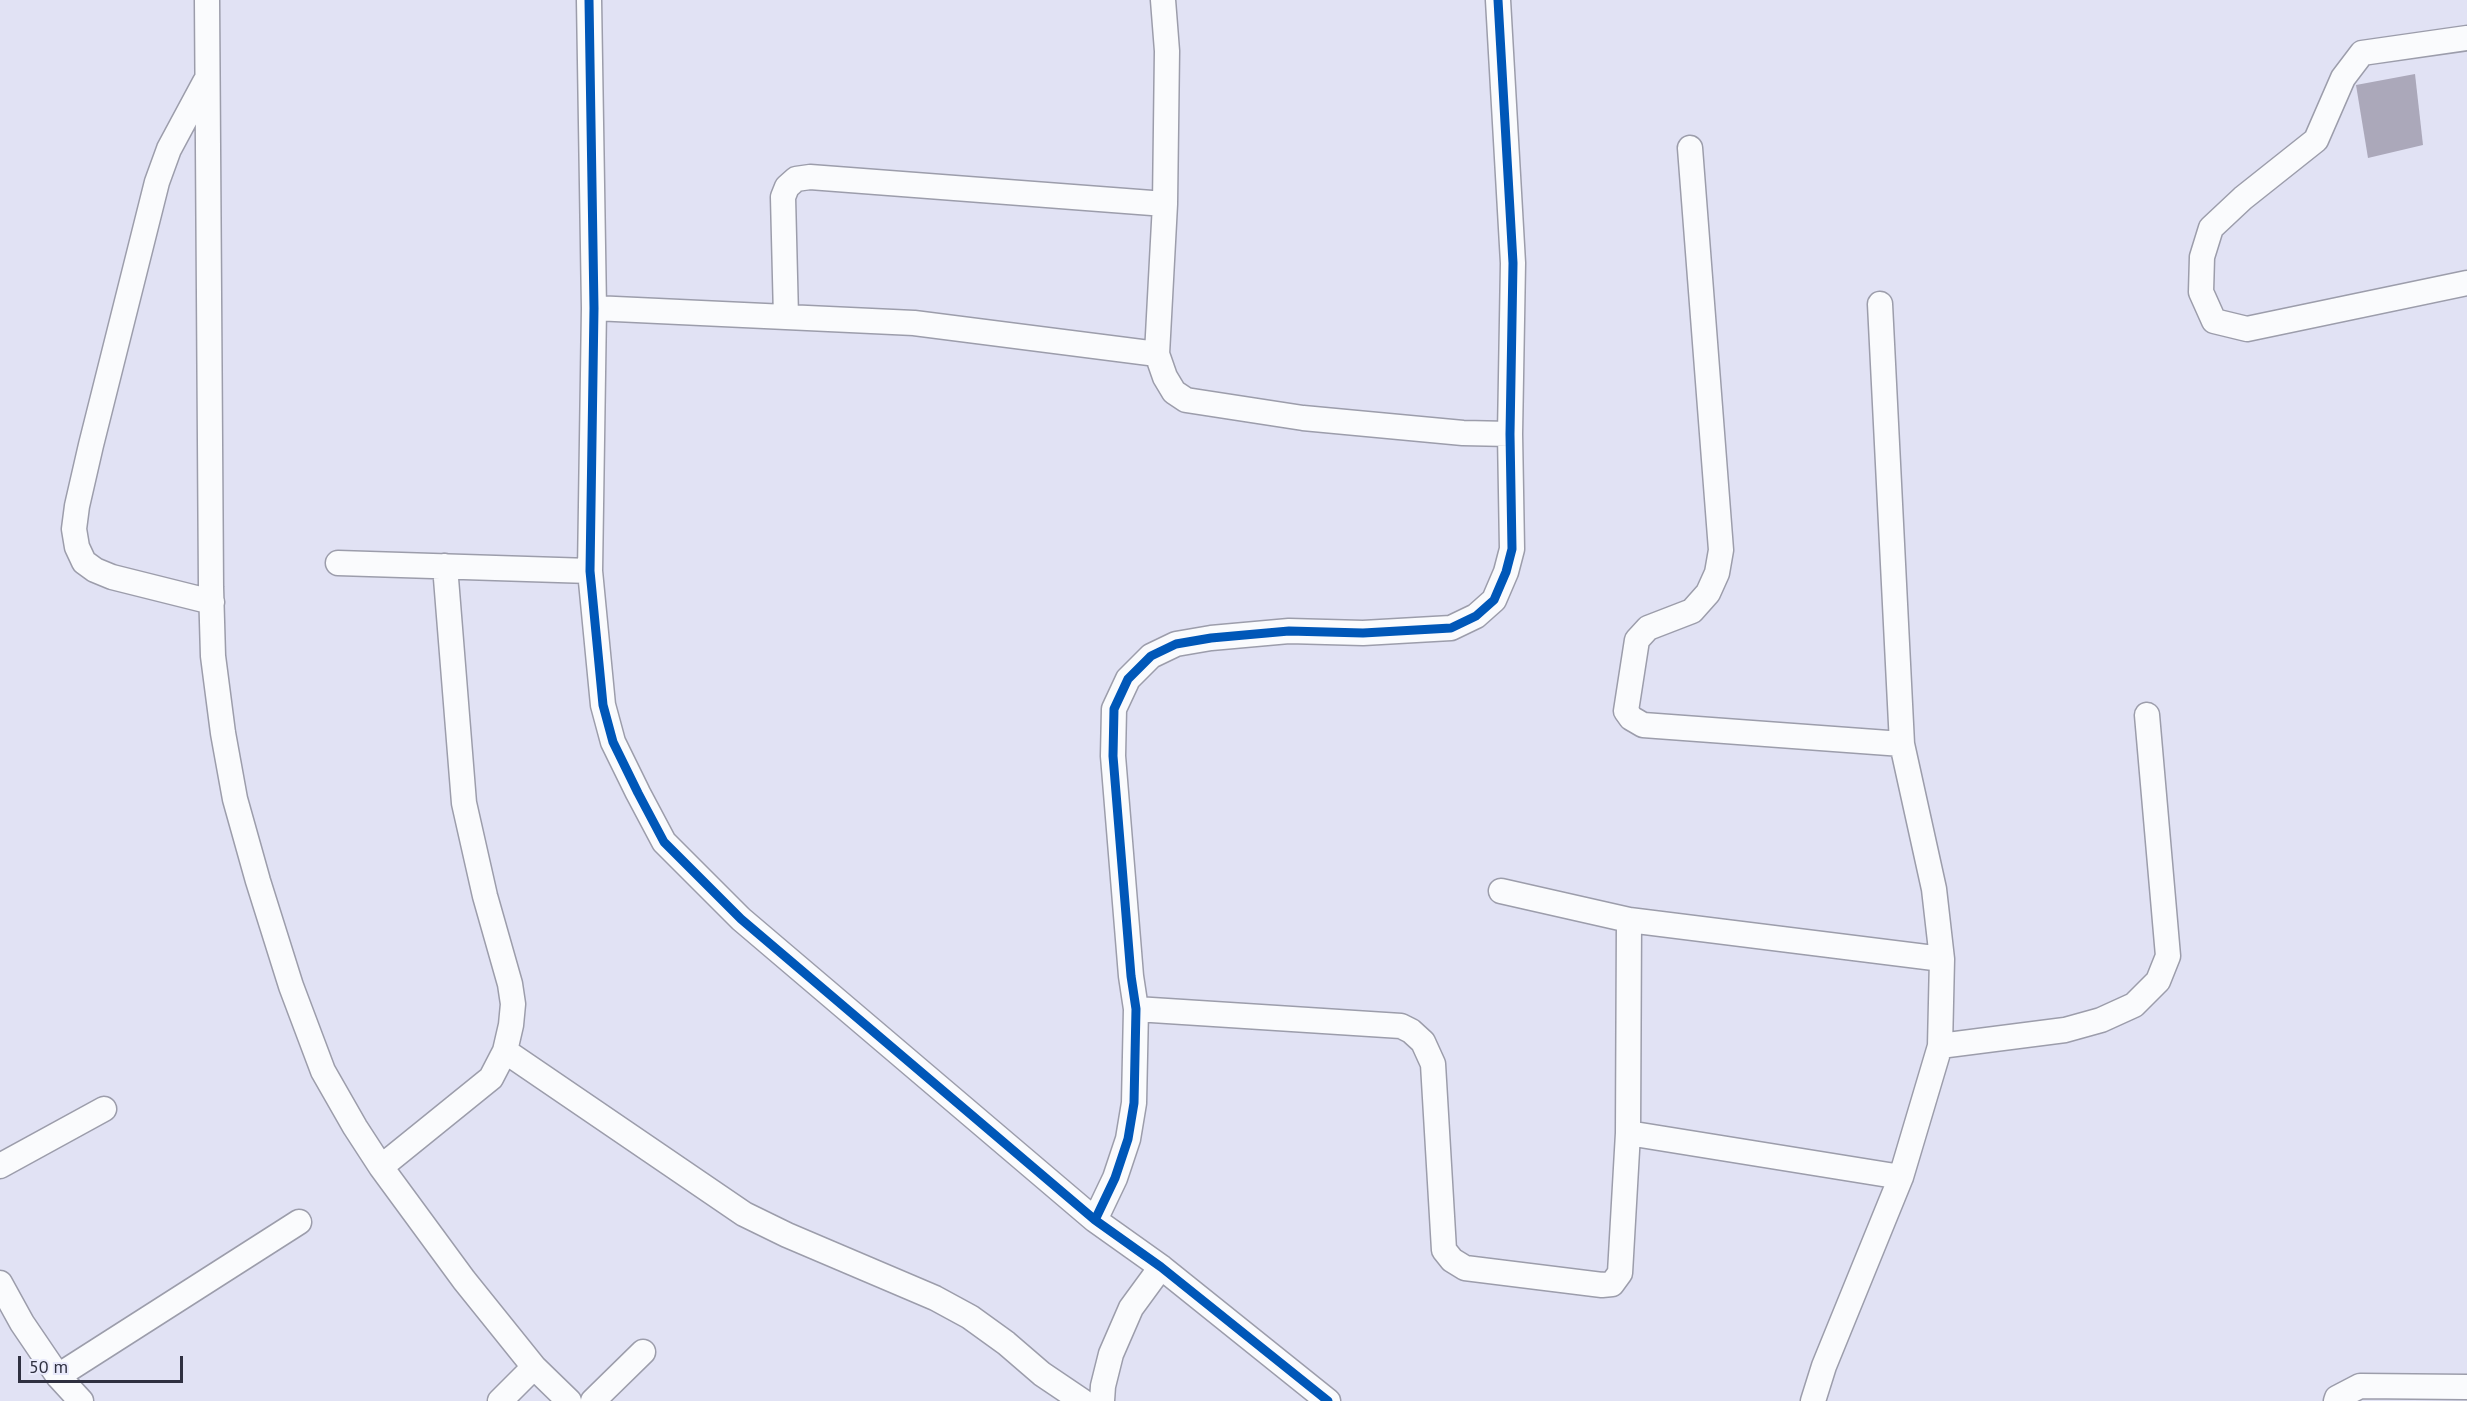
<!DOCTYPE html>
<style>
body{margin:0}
#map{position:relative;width:2467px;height:1401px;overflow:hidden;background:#e1e2f4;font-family:"PT Sans",sans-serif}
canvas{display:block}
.scale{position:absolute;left:18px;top:1356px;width:165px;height:27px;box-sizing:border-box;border:3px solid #2f3040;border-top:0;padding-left:8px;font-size:18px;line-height:21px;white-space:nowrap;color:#2f3040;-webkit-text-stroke:4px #e9eafb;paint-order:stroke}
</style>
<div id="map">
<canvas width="2467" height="1401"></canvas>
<div class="scale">50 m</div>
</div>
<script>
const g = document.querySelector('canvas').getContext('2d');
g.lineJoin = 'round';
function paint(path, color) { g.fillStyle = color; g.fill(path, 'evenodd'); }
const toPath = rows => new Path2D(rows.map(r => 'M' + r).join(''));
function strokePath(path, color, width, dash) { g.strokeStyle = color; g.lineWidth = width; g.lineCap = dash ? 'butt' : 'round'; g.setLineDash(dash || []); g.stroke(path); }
const building = toPath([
 [2415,74,2423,145,2368,158,2356,85]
]);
const minor = toPath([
 [207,0,211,587,213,656,223,733,235,799,258,881,291,986,323,1071,355,1127,381,1167,464,1280,534,1367,569,1401],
 [589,0,594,308,590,571,603,705,613,742,638,793,664,842,741,919,1095,1220,1161,1267,1328,1401],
 [2467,38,2362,53,2343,78,2316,140,2243,198,2211,228,2202,257,2201,292,2214,321,2247,329,2467,283],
 [205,82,169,149,157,182,91,445,77,506,74,529,77,547,84,562,95,570,112,577,212,602],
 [1690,148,1721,550,1717,573,1708,593,1692,611,1648,628,1637,640,1626,711,1631,718,1643,725,1902,744],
 [594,308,914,323,1157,354,1165,377,1174,392,1186,400,1303,418,1463,433,1510,434],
 [786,317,783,197,787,187,796,179,810,177,1165,204],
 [1157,354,1165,204,1167,51,1163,0],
 [338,563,590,571],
 [1501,891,1629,920,1942,959],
 [1136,1009,1401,1026,1411,1031,1423,1042,1433,1064,1444,1250,1452,1260,1465,1268,1602,1285,1612,1284,1620,1273,1628,1133,1629,920],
 [1940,1046,2065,1030,2101,1020,2134,1005,2158,981,2168,956,2147,715],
 [505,1051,744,1214,787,1235,935,1298,970,1317,1006,1343,1042,1374,1082,1401],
 [1628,1133,1901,1177],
 [0,1166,104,1109],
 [381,1167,491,1078,505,1051,511,1025,513,1004,510,984,485,896,464,803,445,566],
 [1095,1220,1115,1178,1128,1139,1134,1103,1136,1009,1131,976,1113,756,1114,709,1128,679,1151,656,1176,644,1211,638,1289,631,1363,633,1451,628,1476,616,1494,600,1506,572,1512,549,1510,434,1513,263,1498,0],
 [0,1283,22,1323,58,1376,81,1401],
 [58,1376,299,1222],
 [500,1401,534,1367],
 [593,1401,643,1352],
 [1102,1401,1103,1386,1111,1354,1131,1308,1161,1267],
 [1813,1401,1824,1366,1901,1177,1940,1046,1942,959,1934,889,1902,744,1880,304],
 [2336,1401,2337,1398,2360,1386,2467,1387]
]);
const cycleway = toPath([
 [589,0,594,308,590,571,603,705,613,742,638,793,664,842,741,919,1095,1220,1161,1267,1328,1401],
 [1095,1220,1115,1178,1128,1139,1134,1103,1136,1009,1131,976,1113,756,1114,709,1128,679,1151,656,1176,644,1211,638,1289,631,1363,633,1451,628,1476,616,1494,600,1506,572,1512,549,1510,434,1513,263,1498,0]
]);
paint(building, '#aba8ba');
strokePath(minor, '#9c9dab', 27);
strokePath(minor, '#fafbfd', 24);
strokePath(cycleway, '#0057b8', 9);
</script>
